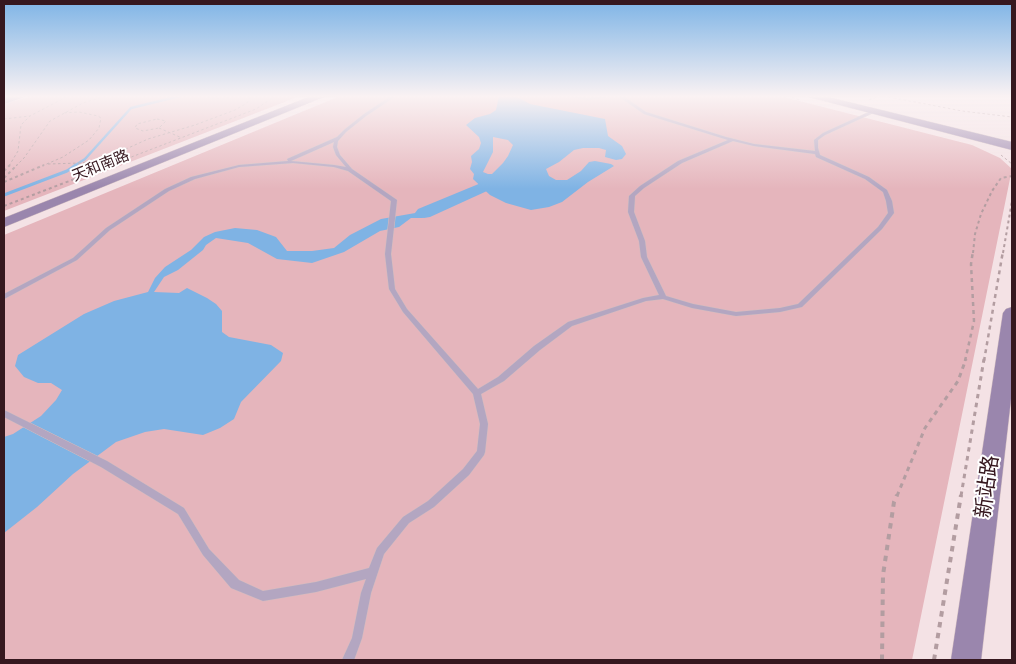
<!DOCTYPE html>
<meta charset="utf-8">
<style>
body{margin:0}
#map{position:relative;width:1016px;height:664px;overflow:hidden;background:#f4e2e5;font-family:"Source Sans 3",sans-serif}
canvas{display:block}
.frame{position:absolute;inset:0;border:5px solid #36181f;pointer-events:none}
</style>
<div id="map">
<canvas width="1016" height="664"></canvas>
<div class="frame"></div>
</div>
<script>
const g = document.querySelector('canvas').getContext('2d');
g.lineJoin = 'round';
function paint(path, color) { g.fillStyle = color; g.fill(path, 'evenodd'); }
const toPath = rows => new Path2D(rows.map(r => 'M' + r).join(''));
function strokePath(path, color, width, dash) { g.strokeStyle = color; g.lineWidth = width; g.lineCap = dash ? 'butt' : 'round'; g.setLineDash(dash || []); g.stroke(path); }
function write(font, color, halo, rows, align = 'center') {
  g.font = font + ' "Source Sans 3","Noto Sans SC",sans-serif'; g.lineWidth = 4; g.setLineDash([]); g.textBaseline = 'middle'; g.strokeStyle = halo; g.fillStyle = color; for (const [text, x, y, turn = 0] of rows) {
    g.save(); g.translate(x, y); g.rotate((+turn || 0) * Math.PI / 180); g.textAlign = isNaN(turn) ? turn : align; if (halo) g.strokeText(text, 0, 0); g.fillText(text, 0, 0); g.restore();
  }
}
const green = toPath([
 [32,96,300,96,4,211,4,104],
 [340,96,780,96,972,145,1000,158,1012,169,912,660,4,660,4,235]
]);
const water = toPath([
 [499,96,515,96,530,104,605,119,608,136,622,146,626,154,622,159,616,160,605,157,606,150,599,148,583,148,574,150,559,162,546,169,549,176,556,180,567,180,581,171,589,162,595,161,611,164,614,166,588,182,562,202,549,207,531,210,506,203,490,195,473,179,474,174,470,169,472,162,471,156,479,149,481,143,479,137,466,125,475,118,490,114,496,110],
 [493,137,508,140,513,145,508,156,503,163,492,174,488,174,483,172,493,152],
 [421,212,427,215,422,218,411,218,399,227,380,231,344,252,312,263,277,259,248,243,216,238,206,245,203,250,178,270,164,277,154,292,179,293,187,288,207,298,216,304,222,311,222,332,229,337,271,345,283,353,281,361,241,402,234,419,220,428,203,435,164,429,145,432,116,442,73,474,37,507,4,533,4,437,13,434,41,416,56,400,62,390,51,383,38,383,24,377,15,366,18,355,84,314,114,301,148,292,155,278,165,267,191,250,204,237,215,232,235,228,257,230,276,237,287,251,312,251,334,248,350,235,381,219]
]);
const streamFar1 = toPath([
 [74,166,85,159,131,108,180,96]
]);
const stream = toPath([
 [4,195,67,171,76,165]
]);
const river = toPath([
 [481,183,487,185,489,188,487,191,430,217,424,218,418,217,415,213,418,209,481,183]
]);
const pathFar4 = toPath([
 [208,96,209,98,223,99,235,96],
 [787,96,801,100],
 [884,96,962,111,1012,117],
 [869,100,879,96],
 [4,119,30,116],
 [157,119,166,121,159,128,143,131,135,128,137,124,157,119],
 [159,128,182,138],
 [1001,155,1012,164],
 [48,164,81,163,104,159,148,139,195,125,235,110,247,103,251,96],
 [9,166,18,151,21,125,30,116,68,96],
 [16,166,24,158,50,121,83,103,106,96],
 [42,166,63,157,89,140,99,128,101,118,98,116,79,112,62,113],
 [108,166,256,109,275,96]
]);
const pathFar3 = toPath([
 [4,171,10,165],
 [4,178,17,165],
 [4,182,44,165],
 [4,206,111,165],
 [973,253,975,234,981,214,992,191,1001,178,1012,176],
 [1003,253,1012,201]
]);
const pathFar2 = toPath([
 [965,361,974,321,971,264,973,251],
 [984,361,1003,251]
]);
const pathFar1 = toPath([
 [897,496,925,428,958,381,966,359],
 [961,496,984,359]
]);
const path = toPath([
 [882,660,883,575,894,502,897,495],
 [934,660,961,495]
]);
const lane = toPath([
 [391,96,396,96,366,116,346,132,338,141,337,147,340,155,352,169,397,200,391,254,395,289,407,309,478,389,498,377,534,346,568,322,643,298,659,295,641,257,639,241,628,212,629,196,640,186,678,161,728,140,644,114,618,96,623,96,646,112,726,137,754,144,815,151,814,140,823,133,871,111,873,111,873,113,825,135,818,140,818,148,820,155,869,177,887,190,892,201,894,213,882,229,802,307,780,312,736,316,692,308,663,299,646,301,572,326,540,350,504,381,481,394,488,424,485,452,484,455,469,475,434,507,409,523,384,554,371,593,362,638,354,660,342,660,352,638,361,593,366,579,316,592,263,601,231,588,203,555,178,514,101,467,4,417,4,410,107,461,184,508,209,549,239,580,263,591,316,582,369,568,377,548,403,517,428,501,463,469,477,451,480,424,473,394,403,312,389,289,385,254,391,201,348,171,334,167,293,163,239,167,195,179,169,191,110,230,77,260,6,298,4,299,4,294,73,258,106,228,165,189,191,177,239,165,288,161,287,159,337,137,344,130,364,114,391,96],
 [733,141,754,146,815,154,816,157,865,179,883,192,886,201,888,213,878,227,798,304,780,308,736,312,693,304,666,296,647,257,645,241,634,212,635,196,644,188,682,163,733,141],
 [334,142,333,147,336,155,346,167,334,165,291,161,334,142],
 [567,96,587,98,615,96,587,100,567,96]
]);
const secondary = toPath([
 [10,96,27,96,4,104,4,98,10,96],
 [311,96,326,96,4,227,4,218,311,96],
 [805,96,824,96,1012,142,1012,150,805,96],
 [1012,307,1012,390,981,660,951,660,1003,313,1006,309,1012,307]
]);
const farStreetnames = [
 ["天和南路",101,167,-22]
];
const nearStreetnames = [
 ["新站路",989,487,-82]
];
paint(green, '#e5b5bc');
paint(water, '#7fb3e4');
strokePath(streamFar1, '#7fb3e4', 2.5);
strokePath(stream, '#7fb3e4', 3);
paint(river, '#7fb3e4');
strokePath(lane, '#d2bec1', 1);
strokePath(secondary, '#d2bec1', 1);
strokePath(pathFar4, '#b39da1', 1, [2.5, 2.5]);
strokePath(pathFar3, '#b39da1', 2, [3, 3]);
strokePath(pathFar2, '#b39da1', 2.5, [4, 4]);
strokePath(pathFar1, '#b39da1', 3, [4.5, 4.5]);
strokePath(path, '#b39da1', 4, [5.5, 5.5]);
paint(lane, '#b3a6c1');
paint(secondary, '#9a86ad');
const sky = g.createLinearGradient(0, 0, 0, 189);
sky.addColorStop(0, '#7eb4e6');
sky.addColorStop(0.51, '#faf2f3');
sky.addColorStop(1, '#faf2f300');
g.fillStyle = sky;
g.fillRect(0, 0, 1016, 189);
write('15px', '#36181f', '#fff', farStreetnames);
write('21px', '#36181f', '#fff', nearStreetnames);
</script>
